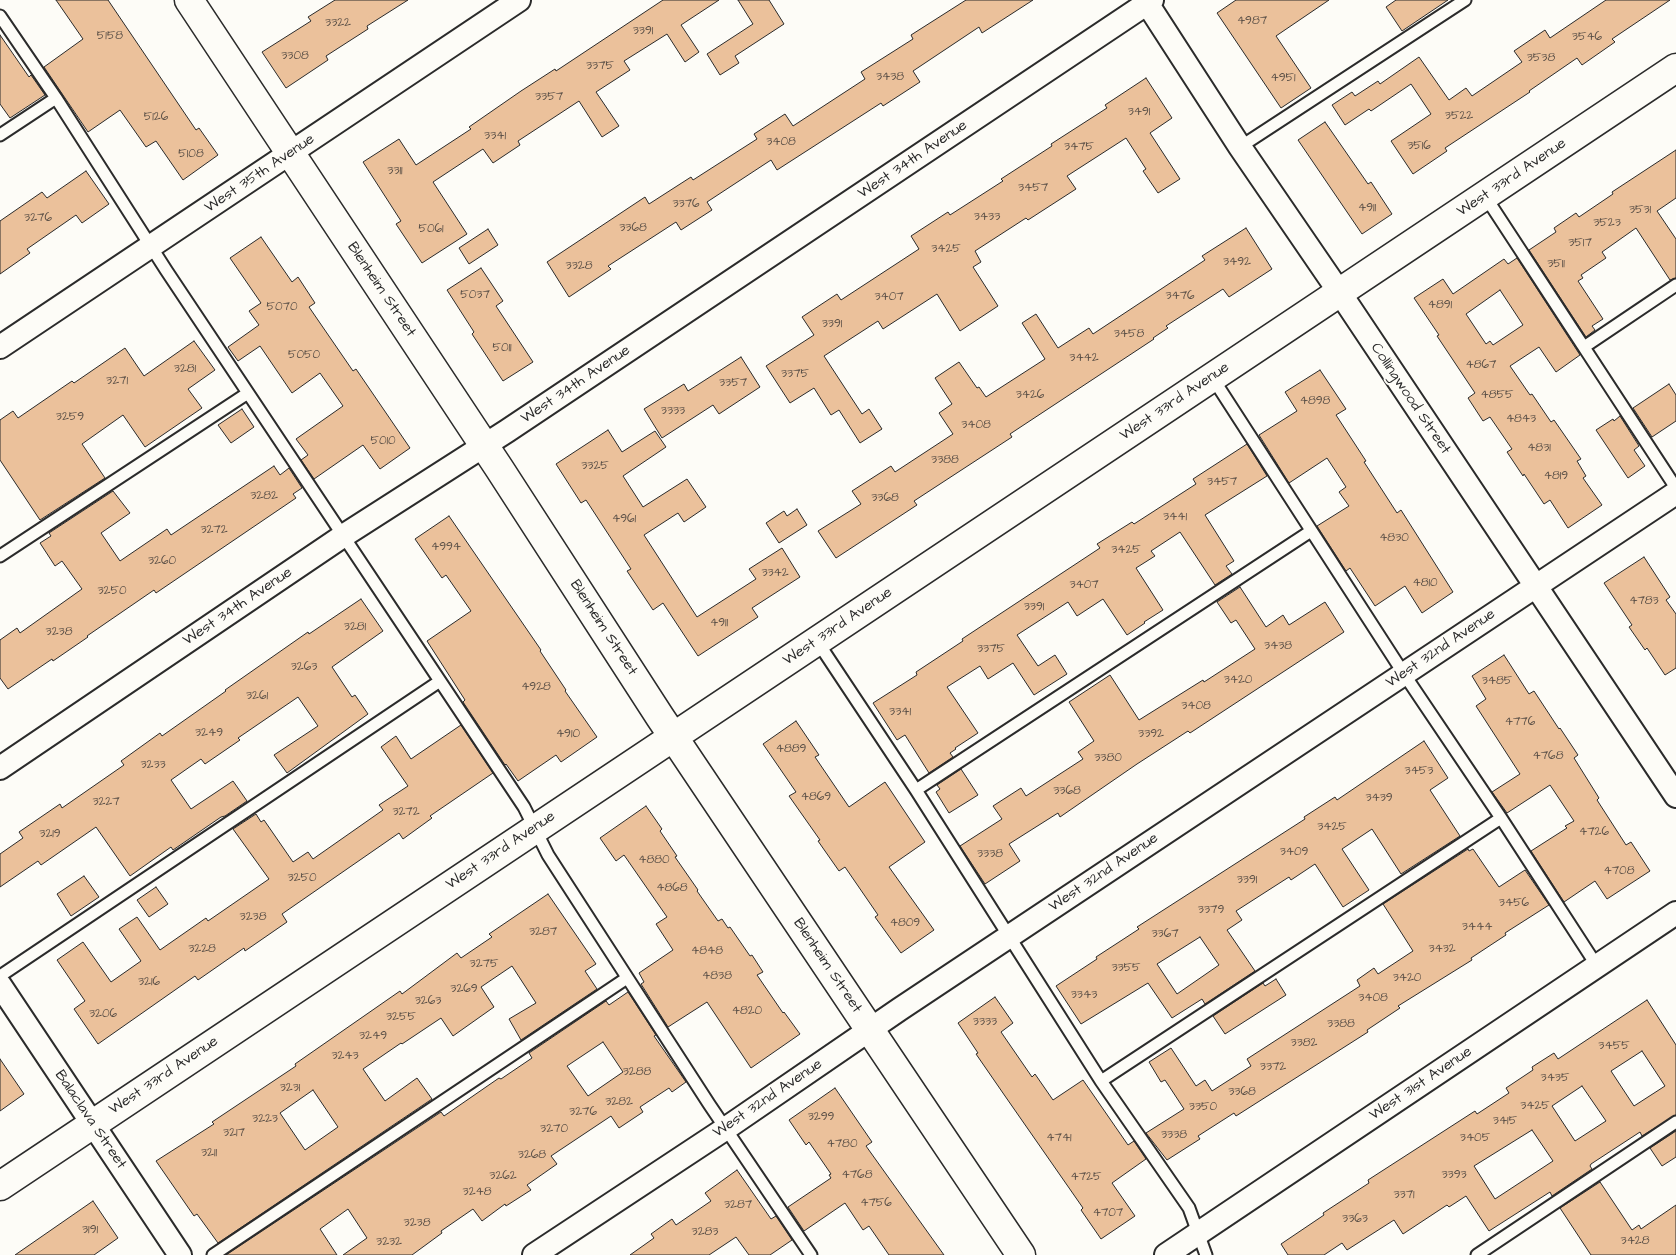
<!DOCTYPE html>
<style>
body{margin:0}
canvas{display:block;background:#fdfcf7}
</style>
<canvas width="1676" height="1255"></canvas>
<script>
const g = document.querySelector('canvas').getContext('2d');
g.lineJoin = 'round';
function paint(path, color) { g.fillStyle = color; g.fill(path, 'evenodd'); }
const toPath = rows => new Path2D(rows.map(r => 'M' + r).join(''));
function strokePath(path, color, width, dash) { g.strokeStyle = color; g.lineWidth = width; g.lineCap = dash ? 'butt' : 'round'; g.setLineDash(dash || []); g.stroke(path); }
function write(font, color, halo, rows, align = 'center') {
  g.font = font + ' "Architects Daughter",sans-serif'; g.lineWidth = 4; g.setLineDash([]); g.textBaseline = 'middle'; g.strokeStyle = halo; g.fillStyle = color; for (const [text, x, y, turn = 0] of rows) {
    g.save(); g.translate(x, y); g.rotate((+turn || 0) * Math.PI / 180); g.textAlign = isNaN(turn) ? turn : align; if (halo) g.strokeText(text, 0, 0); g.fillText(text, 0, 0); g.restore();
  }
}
const building = toPath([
 [56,0,108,0,196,130,199,128,218,155,183,180,156,141,146,147,120,110,88,132,44,67,83,39,56,0],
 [335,0,408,0,367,26,368,29,326,56,328,60,286,88,262,52,311,21,308,17,335,0],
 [663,0,719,0,681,25,699,52,685,62,667,34,624,61,630,70,596,92,619,126,602,137,579,101,518,141,520,145,493,163,483,149,433,182,467,234,422,263,396,224,401,221,363,162,399,139,416,165,471,129,469,127,521,91,555,69,556,71,663,0],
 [738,0,769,0,784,24,735,56,739,63,720,75,707,54,753,24,738,0],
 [966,0,1033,0,982,33,979,27,913,71,920,82,883,106,881,103,777,170,771,160,707,202,712,210,681,230,676,222,608,266,611,269,569,297,547,262,645,197,649,204,691,177,693,180,757,139,754,134,785,114,793,126,865,79,861,72,913,39,911,35,966,0],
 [1236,0,1329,0,1276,36,1311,88,1281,108,1217,13,1236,0],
 [1396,0,1448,0,1402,31,1386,7,1396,0],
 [1606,0,1670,0,1612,39,1615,42,1582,65,1577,58,1529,91,1530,92,1445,148,1447,151,1413,174,1391,141,1431,114,1411,84,1371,111,1369,109,1345,125,1332,105,1352,92,1355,96,1378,81,1380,84,1419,57,1449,100,1466,88,1472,96,1522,62,1514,51,1545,30,1550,38,1606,0],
 [0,35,29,77,31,75,45,95,10,118,0,104,0,35],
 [1146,78,1172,118,1150,133,1180,179,1158,193,1143,171,1146,169,1126,138,1067,176,1076,189,1028,220,1026,218,975,251,981,262,973,267,998,306,960,331,937,294,883,329,878,321,824,356,862,414,869,409,882,429,860,443,839,410,831,415,814,388,790,403,766,366,814,335,802,317,837,294,841,300,919,249,911,236,948,212,950,215,1003,181,1001,179,1052,146,1051,144,1107,108,1105,105,1146,78],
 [1325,122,1368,184,1371,182,1392,214,1362,234,1298,140,1325,122],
 [1676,150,1676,198,1657,211,1676,239,1676,278,1670,280,1636,228,1602,252,1606,258,1581,275,1583,278,1578,281,1603,319,1592,326,1595,330,1586,337,1529,250,1556,232,1554,228,1576,213,1579,217,1613,194,1612,192,1676,150],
 [86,171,109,204,82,223,76,215,27,249,30,253,0,274,0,221,42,192,47,198,86,171],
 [1246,228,1272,269,1229,297,1223,289,1166,326,1168,328,1153,338,1154,339,1010,434,1012,437,914,501,917,505,836,558,818,531,861,504,852,491,891,466,895,472,953,434,939,413,952,404,935,378,959,362,977,388,979,387,986,397,1045,359,1022,323,1036,314,1058,348,1089,328,1093,334,1205,260,1202,256,1246,228],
 [488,229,498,245,469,264,459,248,488,229],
 [261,237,292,282,298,277,315,303,309,307,353,371,356,369,410,448,380,469,363,445,314,479,301,460,308,455,296,439,343,406,320,373,292,393,260,346,238,361,228,347,259,325,249,311,261,303,230,258,261,237],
 [1517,258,1580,355,1556,372,1539,347,1510,366,1530,395,1532,394,1551,422,1554,420,1581,459,1577,461,1586,476,1583,478,1602,505,1568,528,1550,500,1544,504,1524,474,1523,476,1507,452,1512,449,1490,417,1483,421,1468,398,1475,393,1437,336,1439,335,1414,298,1443,279,1453,294,1504,259,1508,264,1517,258],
 [1500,290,1523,325,1493,345,1490,341,1486,344,1466,314,1500,290],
 [481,268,503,301,496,306,533,362,503,381,472,334,474,332,447,290,481,268],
 [194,341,215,370,188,389,202,408,145,447,123,415,82,444,105,478,40,520,0,460,0,420,13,411,18,418,72,381,74,383,125,348,144,376,194,341],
 [741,357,760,387,719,414,713,405,662,438,644,409,684,384,688,391,741,357],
 [1320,370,1346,409,1336,415,1366,461,1364,462,1397,513,1401,510,1453,592,1422,613,1405,586,1375,606,1350,568,1346,571,1317,526,1349,506,1339,492,1346,487,1327,458,1289,483,1259,435,1297,411,1285,392,1320,370],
 [1669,384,1676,395,1676,421,1652,437,1633,408,1669,384],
 [242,409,254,427,231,443,218,425,242,409],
 [1620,416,1639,446,1634,450,1645,466,1628,478,1596,430,1613,419,1614,421,1620,416],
 [608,430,622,452,655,431,666,447,623,476,643,507,687,479,706,507,684,522,678,513,644,535,697,617,756,579,749,569,782,548,800,577,752,608,758,617,698,656,663,603,653,610,627,571,631,569,586,500,581,503,556,464,608,430],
 [1247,444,1267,476,1205,515,1234,561,1226,566,1232,574,1215,585,1180,532,1151,551,1155,556,1136,568,1163,610,1144,622,1145,623,1127,635,1103,599,1077,616,1068,602,1017,635,1038,666,1055,655,1067,674,1034,695,1013,663,988,679,980,666,947,687,978,733,955,748,956,749,950,753,953,757,929,773,905,735,897,740,873,703,917,675,916,672,963,641,962,639,1100,548,1097,544,1132,522,1134,524,1196,484,1193,479,1247,444],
 [274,466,280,475,289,468,302,488,293,494,296,498,156,593,154,590,87,636,88,637,53,661,52,659,8,689,0,678,0,640,17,628,20,633,82,589,62,561,55,566,40,543,51,536,49,533,113,491,130,513,101,533,120,561,167,529,171,535,274,466],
 [797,509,807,525,779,543,766,523,784,511,787,516,797,509],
 [449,516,541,650,540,651,566,690,565,691,597,737,561,762,556,755,518,781,506,764,505,765,463,702,465,700,427,641,471,611,446,575,442,578,415,539,449,516],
 [1644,557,1670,597,1666,600,1676,614,1676,668,1665,675,1647,648,1645,650,1629,627,1632,625,1604,583,1644,557],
 [1240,587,1266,627,1283,615,1289,625,1325,602,1344,632,1190,733,1188,731,1137,764,1060,817,1058,813,1009,844,1020,861,985,884,960,846,1002,819,993,806,1021,788,1026,796,1083,759,1078,752,1094,741,1069,702,1110,675,1139,720,1203,680,1204,682,1255,649,1236,620,1231,623,1217,602,1240,587],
 [361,599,383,631,332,667,352,697,355,695,368,714,287,773,274,755,318,726,298,697,238,738,240,740,205,764,201,759,171,780,191,809,233,781,247,801,225,816,221,817,173,850,171,847,130,876,96,827,41,865,38,861,0,887,0,854,23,838,19,832,60,804,62,808,124,765,121,761,160,733,162,736,226,691,225,690,308,632,309,634,361,599],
 [1504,655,1529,694,1534,691,1559,729,1560,728,1578,755,1574,758,1599,798,1597,800,1626,845,1631,842,1650,871,1607,899,1595,881,1564,902,1531,851,1567,828,1565,826,1574,821,1550,785,1507,813,1492,792,1520,774,1476,706,1486,699,1472,676,1504,655],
 [796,721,819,755,815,757,849,807,885,782,925,842,889,867,934,930,901,953,875,917,878,915,845,867,839,871,818,841,820,840,789,796,796,792,763,744,796,721],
 [461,725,493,773,430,816,432,818,403,839,399,833,282,914,287,922,245,951,244,948,198,980,195,976,98,1044,74,1009,85,1001,57,960,83,942,111,982,141,961,119,929,137,917,160,950,206,918,208,921,269,879,233,829,256,814,261,822,264,820,293,862,308,852,313,859,383,810,379,805,408,786,381,747,396,736,411,759,461,725],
 [1424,741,1448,778,1430,790,1460,836,1401,874,1372,829,1342,849,1369,890,1343,907,1315,864,1291,880,1289,877,1236,911,1242,920,1227,930,1255,971,1205,1004,1202,999,1172,1018,1148,983,1081,1024,1056,986,1097,959,1096,957,1139,929,1137,927,1305,819,1304,817,1335,797,1337,800,1424,741],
 [1200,937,1219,965,1177,994,1157,964,1200,937],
 [961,769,978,795,949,813,936,792,940,789,937,785,961,769],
 [646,806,662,829,660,831,677,856,675,857,698,890,697,891,718,921,722,919,728,928,730,927,750,956,752,955,763,972,757,975,783,1013,784,1012,800,1034,751,1068,707,1002,668,1027,641,984,644,982,639,973,673,950,656,924,667,917,624,855,616,861,600,838,646,806],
 [1468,849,1469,851,1473,849,1499,887,1525,870,1549,905,1505,933,1506,935,1471,958,1472,960,1398,1006,1400,1008,1367,1030,1368,1032,1236,1116,1234,1113,1198,1136,1200,1139,1167,1160,1146,1133,1184,1109,1165,1080,1161,1082,1149,1062,1171,1048,1196,1086,1205,1080,1212,1091,1251,1066,1247,1059,1360,986,1357,980,1374,968,1378,974,1413,951,1383,904,1468,849],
 [84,876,99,897,71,916,57,894,84,876],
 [156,887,168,904,149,917,137,900,156,887],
 [548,894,596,964,585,971,597,989,521,1040,509,1019,536,1003,512,966,481,987,494,1007,453,1036,441,1018,402,1044,401,1043,363,1069,385,1101,417,1078,432,1099,218,1243,197,1214,194,1216,156,1161,214,1124,212,1122,296,1066,295,1064,400,991,402,994,457,953,461,958,492,937,489,934,548,894],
 [313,1090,338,1127,305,1150,280,1113,313,1090],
 [1276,979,1286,995,1225,1034,1213,1016,1263,983,1265,986,1276,979],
 [628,992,656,1035,654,1036,686,1082,672,1092,669,1088,640,1107,643,1112,619,1128,611,1116,551,1156,557,1164,527,1185,531,1190,506,1206,505,1204,482,1221,473,1209,441,1231,442,1233,412,1255,343,1255,367,1238,348,1209,320,1229,337,1255,226,1255,441,1112,444,1116,499,1078,501,1079,532,1058,529,1053,606,1001,609,1005,628,992],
 [603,1042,623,1072,588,1096,567,1066,603,1042],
 [995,997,1013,1023,1001,1032,1032,1077,1035,1074,1053,1100,1083,1080,1128,1145,1134,1141,1146,1159,1112,1183,1135,1216,1101,1239,1081,1210,1083,1208,1005,1096,976,1054,978,1053,958,1023,995,997],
 [1647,1000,1676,1045,1676,1115,1642,1136,1640,1132,1591,1164,1590,1166,1592,1169,1552,1196,1550,1192,1489,1231,1466,1196,1449,1207,1447,1205,1403,1234,1394,1220,1347,1250,1342,1243,1324,1255,1288,1255,1281,1244,1324,1215,1323,1213,1369,1183,1368,1180,1475,1111,1477,1114,1509,1093,1506,1088,1533,1070,1532,1067,1554,1053,1558,1059,1647,1000],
 [1642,1051,1665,1086,1634,1106,1611,1071,1642,1051],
 [1582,1086,1606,1121,1575,1141,1552,1106,1582,1086],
 [1532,1130,1553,1161,1495,1199,1474,1166,1532,1130],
 [0,1059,24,1094,0,1111,0,1059],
 [835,1088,872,1142,866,1146,944,1255,889,1255,869,1226,863,1230,845,1203,804,1231,788,1207,831,1178,829,1175,831,1174,809,1142,806,1145,789,1120,835,1088],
 [1676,1131,1676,1157,1662,1166,1650,1148,1676,1131],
 [737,1170,771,1219,776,1216,792,1240,770,1255,749,1255,736,1237,709,1255,630,1255,654,1238,651,1234,672,1219,676,1225,711,1201,705,1193,737,1170],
 [1600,1182,1632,1230,1639,1225,1641,1229,1676,1205,1676,1255,1591,1255,1560,1208,1600,1182],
 [93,1201,118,1238,94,1255,15,1255,93,1201]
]);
const service = toPath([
 [0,16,56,98,166,270,524,807,548,855,709,1104,811,1255],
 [0,135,56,98],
 [1240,147,1465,0],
 [1485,196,1676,488],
 [1584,347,1676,285],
 [1212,377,1404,674,1501,818,1597,966],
 [0,556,248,393],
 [817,641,916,790,1101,1081,1189,1208,1206,1255],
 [916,790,1311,531],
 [0,976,440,681],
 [1101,1081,1501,818],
 [213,1255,627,978],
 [1477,1255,1676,1122]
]);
const minor = toPath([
 [1145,0,1240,147,1340,293,1676,796],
 [0,347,519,0],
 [0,768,343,536,507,431,1152,0],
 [0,985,180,1255],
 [534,1255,725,1129,900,1009,1676,493],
 [1166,1255,1676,913]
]);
const tertiary = toPath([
 [189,0,499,468,660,717,1021,1255],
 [0,1186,1676,68]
]);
const numberNames = [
 ["4987",1252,21],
 ["3322",338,23],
 ["3391",643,31],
 ["5158",110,36],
 ["3546",1587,37],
 ["3308",295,56],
 ["3538",1541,58],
 ["3375",600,66],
 ["3438",890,77],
 ["4951",1283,78],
 ["3357",549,97],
 ["3491",1139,112],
 ["3522",1459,116],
 ["5126",156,117],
 ["3341",495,136],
 ["3408",781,142],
 ["3516",1419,146],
 ["3475",1079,147],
 ["5108",191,154],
 ["3311",395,171],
 ["3457",1033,188],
 ["3376",686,204],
 ["4911",1367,208],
 ["3531",1640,210],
 ["3433",987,217],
 ["3276",38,218],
 ["3523",1607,223],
 ["3368",633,228],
 ["5061",431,229],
 ["3517",1580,243],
 ["3425",946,249],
 ["3492",1237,262],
 ["3511",1556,264],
 ["3328",579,266],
 ["5037",475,295],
 ["3476",1180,296],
 ["3407",889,297],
 ["4891",1440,305],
 ["5070",282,307],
 ["3391",832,324],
 ["3458",1129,334],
 ["5011",502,348],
 ["5050",304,355],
 ["3442",1084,358],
 ["4867",1481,365],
 ["3281",185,369],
 ["3375",795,374],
 ["3271",117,381],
 ["3357",733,383],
 ["3426",1030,395],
 ["4855",1497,395],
 ["4898",1315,401],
 ["3333",673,411],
 ["3259",70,417],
 ["4843",1521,419],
 ["3408",976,425],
 ["5010",383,441],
 ["4831",1539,448],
 ["3388",945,460],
 ["3325",595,466],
 ["4819",1556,476],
 ["3457",1222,482],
 ["3282",264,496],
 ["3368",885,498],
 ["3441",1175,517],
 ["4961",624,519],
 ["3272",214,530],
 ["4830",1394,538],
 ["4994",446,547],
 ["3425",1126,550],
 ["3260",162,561],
 ["3342",775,573],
 ["4810",1425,583],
 ["3407",1084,585],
 ["3250",112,591],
 ["4783",1644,601],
 ["3391",1034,607],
 ["4911",719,623],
 ["3281",355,627],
 ["3238",59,632],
 ["3438",1278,646],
 ["3375",991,649],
 ["3263",304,667],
 ["3420",1238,680],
 ["3485",1497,681],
 ["4928",536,687],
 ["3261",257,696],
 ["3408",1196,706],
 ["3341",900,712],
 ["4776",1520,722],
 ["3249",209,733],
 ["4910",568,734],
 ["3392",1151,734],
 ["4889",791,749],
 ["4768",1548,756],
 ["3380",1108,758],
 ["3233",153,765],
 ["3453",1419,771],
 ["3368",1067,791],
 ["4869",816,797],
 ["3439",1379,798],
 ["3227",106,802],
 ["3272",406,812],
 ["3425",1332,827],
 ["4726",1594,832],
 ["3219",50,834],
 ["3409",1294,852],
 ["3338",990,854],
 ["4880",654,860],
 ["4708",1619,871],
 ["3250",302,878],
 ["3391",1247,880],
 ["4868",672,888],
 ["3456",1514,903],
 ["3379",1211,910],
 ["3238",253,917],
 ["4809",905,923],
 ["3444",1477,927],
 ["3287",543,932],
 ["3367",1165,934],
 ["3228",202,949],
 ["3432",1442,949],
 ["4848",707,951],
 ["3275",484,964],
 ["3355",1126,968],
 ["4838",717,976],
 ["3420",1407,978],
 ["3216",149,982],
 ["3269",464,989],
 ["3343",1084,995],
 ["3408",1373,998],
 ["3263",428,1001],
 ["4820",747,1011],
 ["3206",103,1014],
 ["3255",401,1017],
 ["3333",985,1022],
 ["3388",1341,1024],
 ["3249",373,1036],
 ["3382",1304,1043],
 ["3455",1614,1046],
 ["3243",345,1056],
 ["3372",1273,1067],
 ["3288",637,1072],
 ["3435",1555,1078],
 ["3231",290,1088],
 ["3368",1242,1092],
 ["3282",619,1102],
 ["3425",1535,1106],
 ["3350",1203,1107],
 ["3276",583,1112],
 ["3299",821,1117],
 ["3223",265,1119],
 ["3415",1505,1121],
 ["3270",554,1129],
 ["3217",234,1133],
 ["3338",1174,1135],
 ["4741",1059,1138],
 ["3405",1475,1138],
 ["4780",842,1144],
 ["3211",209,1153],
 ["3268",532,1155],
 ["4768",857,1175],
 ["3393",1454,1175],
 ["3262",503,1176],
 ["4725",1086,1177],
 ["3248",477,1192],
 ["3371",1404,1195],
 ["4756",876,1203],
 ["3287",738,1205],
 ["4707",1108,1213],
 ["3363",1355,1219],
 ["3238",417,1223],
 ["3191",90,1230],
 ["3283",705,1232],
 ["3428",1635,1241],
 ["3232",389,1242]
];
const streetNames = [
 ["West 34th Avenue",913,160,-34],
 ["West 35th Avenue",260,174,-34],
 ["West 33rd Avenue",1512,178,-34],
 ["Blenheim Street",381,290,56],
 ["West 34th Avenue",576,385,-34],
 ["Collingwood Street",1410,399,56],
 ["West 33rd Avenue",1175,402,-34],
 ["West 34th Avenue",238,607,-34],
 ["West 33rd Avenue",838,627,-34],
 ["Blenheim Street",603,628,57],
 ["West 32nd Avenue",1441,649,-34],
 ["West 33rd Avenue",501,851,-34],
 ["West 32nd Avenue",1104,873,-34],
 ["Blenheim Street",827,966,56],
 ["West 33rd Avenue",164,1076,-34],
 ["West 31st Avenue",1421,1084,-34],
 ["West 32nd Avenue",768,1099,-34],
 ["Balaclava Street",90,1120,56]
];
paint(building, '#ebc19b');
strokePath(building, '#2b2b2b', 1);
strokePath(service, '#2b2b2b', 15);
strokePath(minor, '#2b2b2b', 26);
strokePath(tertiary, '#2b2b2b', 31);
strokePath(service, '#fdfcf7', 11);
strokePath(minor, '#fdfcf7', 22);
strokePath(tertiary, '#fdfcf7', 28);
write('12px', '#5b5047', null, numberNames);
write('15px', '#2b2b2b', '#fdfcf7', streetNames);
</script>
